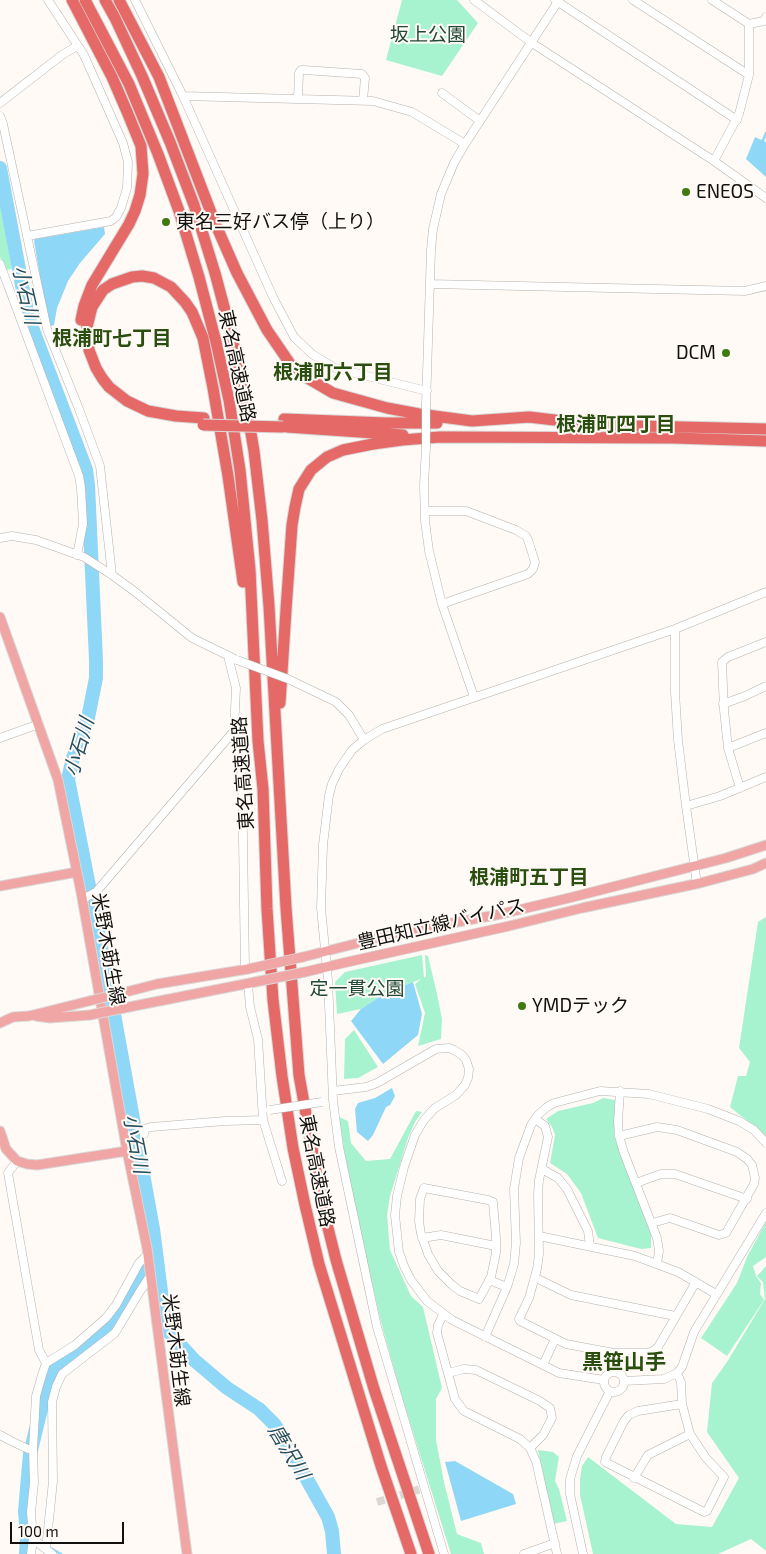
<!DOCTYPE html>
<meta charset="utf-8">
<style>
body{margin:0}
#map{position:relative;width:766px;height:1554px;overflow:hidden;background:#fffaf5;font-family:"Exo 2",sans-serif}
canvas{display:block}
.scale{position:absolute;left:10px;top:1522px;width:114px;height:22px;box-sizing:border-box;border:2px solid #12110f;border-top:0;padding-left:6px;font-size:15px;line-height:18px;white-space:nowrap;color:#12110f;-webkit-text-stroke:4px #fffaf5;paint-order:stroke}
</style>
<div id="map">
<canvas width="766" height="1554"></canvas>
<div class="scale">100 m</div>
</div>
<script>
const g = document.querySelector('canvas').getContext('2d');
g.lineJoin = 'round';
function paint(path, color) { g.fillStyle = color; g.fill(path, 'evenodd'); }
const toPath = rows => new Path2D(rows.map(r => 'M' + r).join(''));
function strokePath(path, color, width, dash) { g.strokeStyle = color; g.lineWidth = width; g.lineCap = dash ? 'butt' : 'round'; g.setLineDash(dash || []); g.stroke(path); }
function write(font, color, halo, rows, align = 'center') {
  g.font = font + ' "Exo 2","Noto Sans JP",sans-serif'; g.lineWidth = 4; g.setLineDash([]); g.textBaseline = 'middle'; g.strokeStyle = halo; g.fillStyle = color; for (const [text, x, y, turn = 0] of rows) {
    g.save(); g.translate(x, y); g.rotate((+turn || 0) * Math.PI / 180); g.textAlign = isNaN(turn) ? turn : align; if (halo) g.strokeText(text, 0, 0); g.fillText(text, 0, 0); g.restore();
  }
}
const green = toPath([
 [402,0,457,0,478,23,442,76,386,60],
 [0,202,12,269,5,270,0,257],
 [766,917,766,1136,730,1107,738,1076,746,1076,750,1062,739,1048,758,922],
 [422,955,424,978,426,976,425,955,428,956,437,994,442,1019,441,1039,418,1046,425,1013,415,984,421,979,384,994,361,1009,337,1014,335,982,345,972],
 [354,1030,378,1067,358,1078,344,1079,345,1039],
 [603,1098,615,1100,614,1135,651,1234,651,1248,641,1249,598,1238,581,1193,567,1174,550,1163,555,1135,552,1127,546,1119,558,1111,593,1103],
 [416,1111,422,1112,415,1122,408,1138,390,1196,387,1215,390,1250,411,1296,423,1307,442,1388,436,1399,436,1440,444,1482,457,1534,481,1543,484,1554,451,1554,402,1397,382,1326,350,1188,339,1117,348,1121,351,1143,366,1161,390,1159],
 [766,1222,766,1257,753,1266,756,1276,761,1283,760,1294,764,1300,727,1356,701,1338,737,1283,747,1257],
 [766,1266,766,1551,751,1539,718,1554,593,1554,580,1495,580,1479,582,1466,588,1457,676,1524,712,1527,739,1478,707,1432,712,1383,727,1362,765,1299,763,1282,757,1276],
 [538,1450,553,1452,559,1457,555,1481,559,1489,567,1521,553,1524]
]);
const water = toPath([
 [755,137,766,142,766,177,746,159],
 [104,227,105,234,80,263,68,281,57,308,54,325,51,326,47,314,42,288,34,241,35,239],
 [413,982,422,1014,418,1035,383,1064,351,1021,361,1009,384,994],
 [392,1088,395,1096,390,1105,386,1107,373,1135,368,1141,357,1132,355,1109,358,1103,375,1098],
 [455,1461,513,1494,516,1504,461,1521,445,1462]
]);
const stream = toPath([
 [762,143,766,133],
 [25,1524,30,1528],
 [47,1546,61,1554]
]);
const river = toPath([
 [0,168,28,317,82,459,86,470,88,485,96,660,96,678,88,718,73,758,68,779,112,1003,153,1229,165,1323,167,1329,172,1336,194,1360,227,1388,259,1409,274,1424,285,1440,328,1517,332,1531,334,1554],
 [26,1554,27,1537,25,1511,30,1454,49,1376,60,1362,78,1350,112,1321,119,1312,141,1268,156,1253]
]);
const minorTunnel = toPath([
 [377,1502,424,1488]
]);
const minor = toPath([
 [135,0,183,96,273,297,294,337,312,354,335,368,427,391],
 [474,0,532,43,714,161,766,198],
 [555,0,737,120],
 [633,0,749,75],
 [712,0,749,24,749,75,739,114,714,161],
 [749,24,764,21,766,17],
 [442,93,480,121],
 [183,96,373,101,412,112,465,144],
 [298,98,299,73,301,70,304,70,362,74,365,78,363,100],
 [0,103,62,55,77,46],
 [0,116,3,124,47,329,79,409,100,466,112,575],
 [27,236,111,221,116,217,121,208,127,188,128,162,123,143,84,55,48,0],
 [0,264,79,476,81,488,83,524,77,555],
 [430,284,745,291,766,286],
 [426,404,431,250,433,229,441,194,454,163,465,144,559,0],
 [426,447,424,485,425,521,429,551,442,604,474,697],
 [425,511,466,511,516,530,526,536,528,540,535,562,533,569,528,574,442,604],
 [0,538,12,536,36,540,84,557,112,575,134,591,192,638,233,658],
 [675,629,675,692,678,740,686,806,697,884],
 [228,656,236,688,234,731,242,774,245,969],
 [288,679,336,702,349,715,364,740],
 [723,704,745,696,766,686],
 [0,738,39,724],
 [728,748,766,733],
 [740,788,728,748,724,710,722,662,728,657,766,642],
 [686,806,720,796,766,777],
 [83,899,96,892,234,731],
 [248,984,250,1007,258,1039,263,1120,282,1181],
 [333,1091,366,1087,377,1083,436,1049,449,1048,454,1050,462,1055,466,1060,469,1069,468,1078,465,1085,456,1095,435,1108,424,1120,415,1135,404,1167,397,1196,395,1215,399,1252,404,1266,411,1280,427,1301,452,1320,553,1370,559,1373,604,1380],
 [620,1091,618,1122,619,1136,624,1153,657,1238,659,1251,657,1264],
 [535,1119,545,1126,548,1137,539,1180,538,1194,539,1254,537,1269,529,1298,519,1319,520,1321,566,1344,614,1353,648,1353,653,1351,658,1347,696,1282],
 [144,1134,144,1129,151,1127,225,1121,263,1120],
 [619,1136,657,1127,677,1130,737,1152,747,1159,752,1165,755,1178,754,1184,726,1233,719,1235,670,1218,652,1223],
 [17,1161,8,1173,39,1350,46,1363],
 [542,1169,558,1178,567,1189,588,1231,590,1246],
 [636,1183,661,1174,675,1174,747,1199],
 [424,1188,488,1200,493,1202,496,1238,496,1253,491,1277,479,1299,460,1291,452,1285,438,1271,428,1254,421,1234,419,1221,420,1199,424,1188],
 [539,1236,635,1256,678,1272,716,1294],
 [422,1238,441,1235,496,1246],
 [536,1278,571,1295,675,1316],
 [489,1280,507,1287],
 [443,1315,438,1325,437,1333,455,1399,464,1411,520,1439,530,1448,536,1461,557,1554],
 [485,1337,507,1287,514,1264,516,1243,514,1189,519,1158,531,1125,538,1115,547,1107,554,1103,600,1091,649,1094,708,1109,739,1121,754,1130,766,1143],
 [543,1365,555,1339],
 '604 1382a10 10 0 1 1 20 0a10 10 0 1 1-20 0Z',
 [448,1373,464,1369,476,1370,540,1401,550,1408,552,1418,543,1435,530,1448],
 [677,1373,681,1382,682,1404,690,1434,706,1458,724,1477,707,1511,704,1512,605,1462,606,1457,624,1421,629,1415,638,1411,682,1404],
 [624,1381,664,1379,677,1373,682,1367,694,1332,766,1213],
 [0,1435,9,1440,28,1449,33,1449],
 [634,1478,648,1455,690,1434],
 [46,1549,53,1481,52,1402,56,1387,62,1374,115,1333,139,1293,148,1279,151,1278],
 [31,1554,33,1539],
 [52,1554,33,1539,31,1512,34,1483,33,1449,36,1396,42,1375,46,1363,75,1345,106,1318,116,1305,139,1263,144,1258,148,1257],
 [444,1554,377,1327,339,1147,333,1100,328,980,321,908,323,845,329,795,332,784,339,769,352,750,364,740,382,729,675,629,766,592],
 [524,1554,555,1543],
 [583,1554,570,1494,570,1479,577,1456,610,1391]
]);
const major = toPath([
 [0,617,58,780,81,892,127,1151,147,1248,187,1554],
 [0,886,77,872],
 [303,957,398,933,501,914,569,898,726,858,766,845],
 [305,972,343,963,509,926,582,908,700,883,753,869,766,863],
 [122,993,157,984,248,969],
 [124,1008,255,982],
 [36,1016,50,1018,90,1015],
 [0,1023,13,1017,29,1016,89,1001],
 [0,1131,6,1149,17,1161,27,1164,37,1165,127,1151]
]);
const highway = toPath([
 [72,0,112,77,128,114,141,146,143,174,140,195,135,211,129,224,92,285,84,306,81,320],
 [85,0,129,84,158,154,179,211,199,277,216,342,229,400,240,470,250,570,258,741,263,789,267,909,273,1000,282,1076,293,1148,305,1205,319,1264,381,1466,411,1554],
 [105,0,115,18,142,76,170,142,194,205,215,273,231,333,244,392,254,451,262,520,269,606,286,908,299,1075,322,1204,336,1260,374,1389,429,1554],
 [119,0,159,77,215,223,237,273,267,330,291,365,309,379,333,393,387,408,419,414,472,421,529,417,597,425,766,429],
 [204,418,176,416,148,411,127,401,109,387,102,378,96,368,89,350,87,327,92,307,103,290,112,284,132,277,142,276,154,278,171,287,185,302,192,312,203,338,213,388,228,476,243,582],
 [284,419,386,423,437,423],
 [287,427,403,435],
 [280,703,286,610,292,525,295,507,299,489,311,470,327,457,343,450,373,444,402,440,440,437,675,438,766,441]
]);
const minorBridge = toPath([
 [426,447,426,404],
 [237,660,288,679],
 [270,1110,322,1102]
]);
const majorBridge = toPath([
 [248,969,303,957],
 [255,982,305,972],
 [89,1001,122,993],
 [90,1015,124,1008]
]);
const highwayBridge = toPath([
 [203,425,283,427]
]);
const markers = [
 [686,192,5,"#3f790f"],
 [166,222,5,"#3f790f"],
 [726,353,5,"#3f790f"],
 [522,1006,5,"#3f790f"]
];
const parkNames = [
 ["坂上公園",428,35],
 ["定一貫公園",357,989]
];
const poiNames = [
 ["ENEOS",696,192],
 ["東名三好バス停（上り）",176,222],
 ["DCM",716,353,"right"],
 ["YMDテック",532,1006]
];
const streetNames = [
 ["東名高速道路",237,366,78],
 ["東名高速道路",243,773,-94],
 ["豊田知立線バイパス",441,924,-13],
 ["米野木莇生線",108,949,80],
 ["東名高速道路",317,1171,79],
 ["米野木莇生線",176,1350,83]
];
const waterNames = [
 ["小石川",26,295,77],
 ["小石川",79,747,-74],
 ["小石川",136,1144,79],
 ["唐沢川",289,1452,59]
];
const neighbourhoodNames = [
 ["根浦町七丁目",112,338],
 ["根浦町六丁目",333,372],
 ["根浦町四丁目",616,424],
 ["根浦町五丁目",529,877]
];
const quarterNames = [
 ["黒笹山手",624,1362]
];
paint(green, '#a8f3cf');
paint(water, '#8fd7f7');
strokePath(stream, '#8fd7f7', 2.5);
strokePath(river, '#8fd7f7', 14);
strokePath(minorTunnel, '#dbd7d2', 8, [8, 4]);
strokePath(minor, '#b6b2ad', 9);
strokePath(major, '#d9d9d9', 11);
strokePath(highway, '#d9d9d9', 13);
strokePath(minor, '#fff', 8);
strokePath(major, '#efa6a4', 9);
strokePath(highway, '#e56a67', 11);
strokePath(minorBridge, '#b6b2ad', 9, []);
strokePath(majorBridge, '#d9d9d9', 11, []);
strokePath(highwayBridge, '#d9d9d9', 13, []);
strokePath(minorBridge, '#fff', 8);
strokePath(majorBridge, '#efa6a4', 9);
strokePath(highwayBridge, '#e56a67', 11);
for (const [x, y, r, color] of markers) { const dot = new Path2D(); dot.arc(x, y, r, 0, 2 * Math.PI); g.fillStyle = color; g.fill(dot); strokePath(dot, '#fffaf5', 2); }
write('19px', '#214938', '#fffaf5', parkNames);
write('19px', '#12110f', '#fffaf5', poiNames, 'left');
write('19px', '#12110f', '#fffaf5', streetNames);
write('italic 20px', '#264f61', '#fffaf5', waterNames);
write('bold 20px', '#294e0f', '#fffaf5', neighbourhoodNames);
write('bold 21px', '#294e0f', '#fffaf5', quarterNames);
</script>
